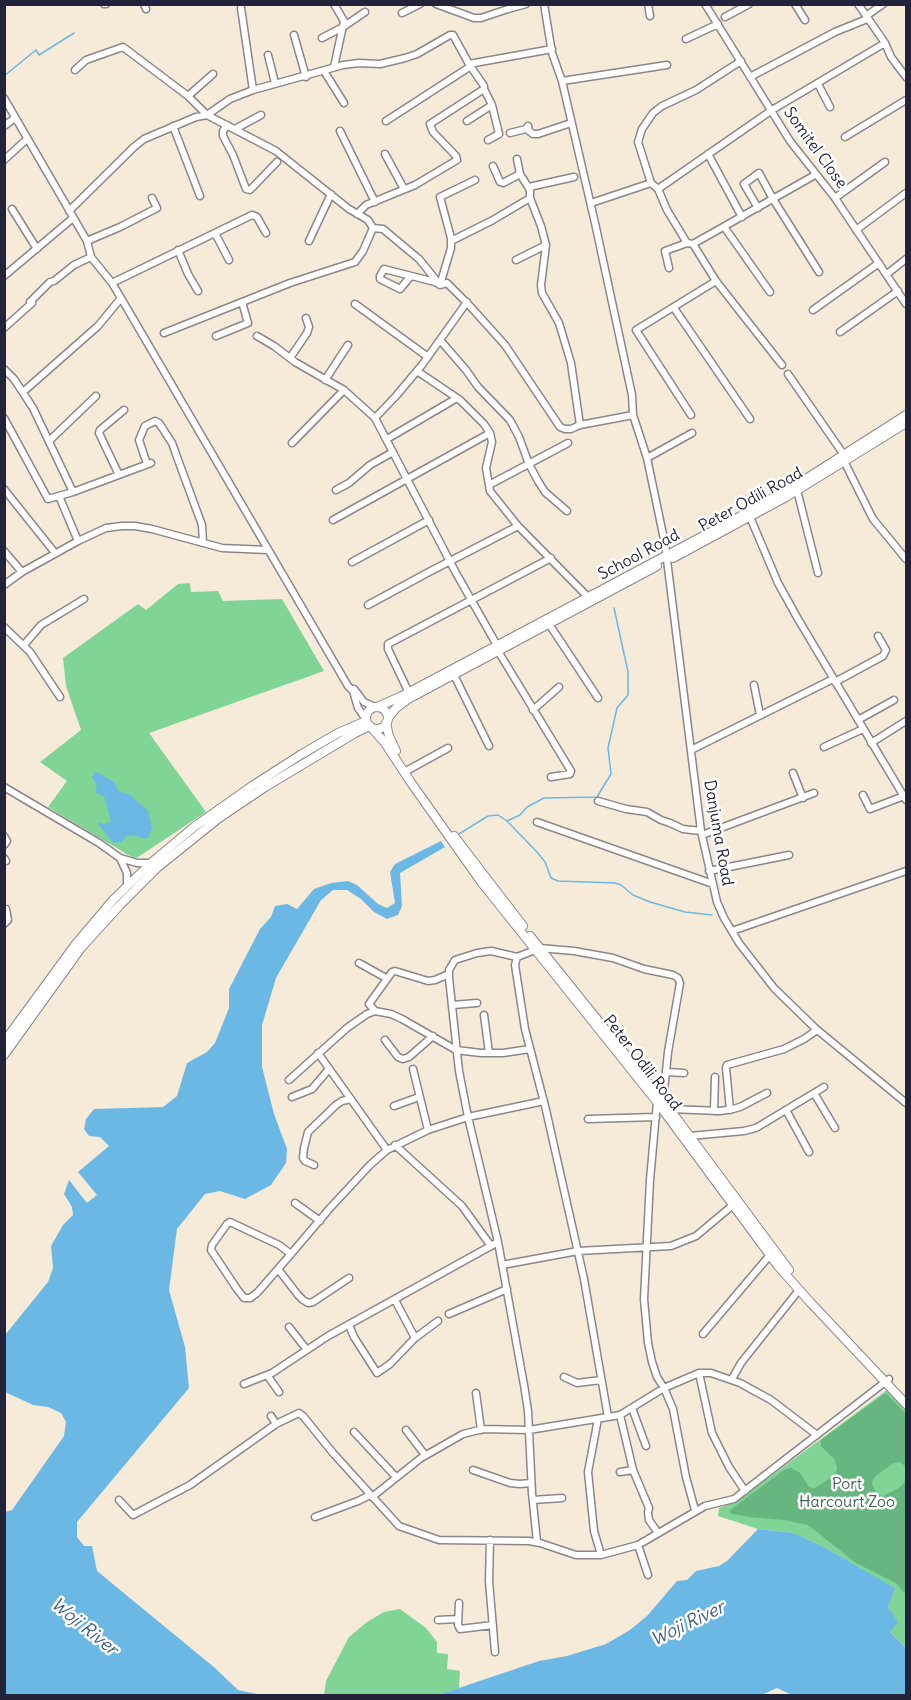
<!DOCTYPE html>
<style>
body{margin:0}
#map{position:relative;width:911px;height:1700px;overflow:hidden;background:#f6ebd8;font-family:Delius,sans-serif}
canvas{display:block}
.frame{position:absolute;inset:0;border:6px solid #22223b;pointer-events:none}
</style>
<div id="map">
<canvas width="911" height="1700"></canvas>
<div class="frame"></div>
</div>
<script>
const g = document.querySelector('canvas').getContext('2d');
g.lineJoin = 'round';
function paint(path, color) { g.fillStyle = color; g.fill(path, 'evenodd'); }
const toPath = rows => new Path2D(rows.map(r => 'M' + r).join(''));
function strokePath(path, color, width, dash) { g.strokeStyle = color; g.lineWidth = width; g.lineCap = dash ? 'butt' : 'round'; g.setLineDash(dash || []); g.stroke(path); }
function write(font, color, halo, rows, align = 'center') {
  g.font = font + ' Delius,sans-serif'; g.lineWidth = 5; g.setLineDash([]); g.textBaseline = 'middle'; g.strokeStyle = halo; g.fillStyle = color; for (const [text, x, y, turn = 0] of rows) {
    g.save(); g.translate(x, y); g.rotate((+turn || 0) * Math.PI / 180); g.textAlign = isNaN(turn) ? turn : align; if (halo) g.strokeText(text, 0, 0); g.fillText(text, 0, 0); g.restore();
  }
}
const green = toPath([
 [190,583,191,592,218,591,223,601,282,599,324,671,149,733,206,812,135,859,48,807,67,781,40,762,81,730,66,686,63,658,138,604,146,610,178,584],
 [887,1390,906,1410,906,1648,890,1632,888,1607,894,1588,822,1546,794,1533,758,1529,718,1516,719,1508,736,1502],
 [400,1609,426,1628,437,1642,437,1653,448,1654,447,1669,460,1671,459,1688,438,1695,324,1695,326,1681,349,1637,367,1622,384,1612]
]);
const forest = toPath([
 [884,1394,887,1394,906,1414,906,1467,900,1462,894,1463,877,1475,873,1479,872,1484,877,1494,883,1496,899,1488,906,1481,906,1595,896,1583,856,1563,808,1525,784,1520,749,1517,733,1514,730,1513,730,1510,784,1470,791,1468,800,1473,809,1487,815,1488,836,1474,837,1467,834,1459,821,1446,821,1440]
]);
const water = toPath([
 [95,772,99,773,115,783,118,791,129,794,148,811,152,829,147,839,132,835,126,836,122,842,113,843,100,826,98,822,104,824,111,822,104,796,95,793,97,785,92,777],
 [441,841,445,847,400,873,402,906,398,915,387,919,374,912,361,899,347,890,333,890,321,900,276,978,262,1025,262,1067,274,1114,287,1149,286,1163,271,1185,245,1199,220,1191,205,1194,177,1229,169,1290,185,1347,189,1388,77,1522,77,1537,84,1546,92,1546,97,1571,215,1668,238,1690,262,1695,5,1695,5,1512,12,1510,64,1436,66,1422,61,1413,48,1407,33,1405,5,1392,5,1335,48,1282,53,1268,51,1246,63,1225,73,1215,72,1207,64,1194,69,1180,87,1203,97,1195,78,1172,109,1146,100,1137,89,1136,84,1129,86,1119,94,1109,163,1107,177,1096,187,1063,207,1052,215,1043,229,1008,229,989,260,929,271,917,275,906,287,904,297,909,314,889,331,883,348,881,357,885,378,904,387,908,395,903,390,872,395,864],
 [758,1529,794,1533,822,1546,895,1588,888,1607,898,1622,890,1632,906,1648,906,1695,792,1695,777,1688,759,1696,438,1695,539,1661,567,1656,606,1644,630,1630,647,1616,677,1581,687,1580,696,1571,719,1566,727,1561]
]);
const stream = toPath([
 [4,76,36,50,39,55,74,33],
 [507,821,520,815,527,807,544,798,597,797,611,774,608,748,617,708,628,695,628,672,614,608],
 [459,834,488,816,498,815,507,821,537,852,545,862,551,878,558,881,615,883,621,885,633,895,650,902,685,912,712,915]
]);
const minor = toPath([
 [104,4,106,4],
 [144,4,146,9],
 [334,4,344,21,334,67],
 [436,4,474,18,481,18,508,9,526,4],
 [544,4,552,53,562,81,595,223,632,395,633,415,647,458,665,544,701,831,717,902,724,918,739,943,774,988,815,1028,906,1103],
 [648,4,650,16],
 [705,4,790,141,835,198,906,304],
 [795,4,805,20],
 [858,4,885,43,891,57,906,77],
 [241,8,253,90],
 [402,13,420,4],
 [866,16,883,4],
 [725,17,749,4],
 [294,35,306,77],
 [322,38,343,27,365,12],
 [686,39,718,24],
 [268,55,275,83],
 [741,61,696,90,662,106,653,113,642,129,638,142,651,183,658,189,667,210,687,243,693,244,716,281,782,365],
 [469,64,552,49],
 [75,70,86,60,123,47,188,96,207,115,276,151,349,209,368,220,373,228],
 [324,71,344,103],
 [750,77,835,32,867,19],
 [562,81,667,65],
 [818,84,830,107],
 [484,89,492,105,499,134,488,140],
 [188,96,213,74],
 [4,98,87,241,91,257,112,283,121,298,348,686,353,691,358,708,365,718],
 [386,121,471,66],
 [467,121,492,105],
 [227,125,223,131,223,136,233,155,246,189,250,190,277,162],
 [4,126,15,118],
 [173,126,200,196],
 [235,129,261,115],
 [340,131,375,202],
 [510,133,526,129,528,126,529,131,533,134,538,134,571,123],
 [845,137,906,100],
 [385,154,404,189],
 [708,154,742,217],
 [517,159,520,174,530,190,530,198,541,226,546,245,541,285,542,293,559,323,571,363,580,425],
 [4,160,27,139],
 [493,166,500,182,503,183,520,174],
 [529,187,574,177],
 [658,189,772,110,885,43],
 [835,198,885,162],
 [591,203,651,183],
 [758,208,744,184,759,173,773,199,819,272],
 [12,209,37,249],
 [69,211,134,147,144,139,196,117,207,115,230,99,253,90,343,65,359,63,380,64,405,58,417,54,450,35,453,35,469,64,484,86,484,89,430,124,433,132,456,156,457,160,415,185,366,205,357,214],
 [373,228,383,229,419,259,440,285,447,283,469,305,505,345,560,427,565,429,571,429,580,425,633,415],
 [725,228,770,292],
 [856,230,906,193],
 [215,233,229,260],
 [87,241,120,227,157,208,152,198],
 [309,241,331,194],
 [451,241,493,220,530,198],
 [693,244,815,175],
 [178,250,188,274,198,291],
 [516,260,546,245],
 [669,268,665,251,687,243],
 [887,274,906,259],
 [4,276,73,218],
 [410,277,400,289,380,279,380,276,384,269,435,282,440,285,451,248,451,238,440,197,475,180],
 [112,283,252,215,257,217,266,233],
 [355,304,428,357],
 [674,308,750,419],
 [813,310,879,263],
 [4,328,32,303,30,302,50,282,54,281,74,265,91,257],
 [840,332,898,291],
 [164,333,290,283,355,262,363,251,373,228],
 [216,336,248,323,242,302],
 [257,336,274,346,295,362,344,390,375,418,456,573,498,647],
 [440,340,466,370,478,387,510,420,519,437,529,464,538,481,545,492,567,511],
 [290,358,307,333,309,327,306,318],
 [4,369,14,379,33,408,73,492],
 [417,371,460,400,484,424,490,433,492,442,486,468,490,491,518,526,588,597],
 [788,374,844,455],
 [325,380,348,345],
 [23,392,98,326,121,298],
 [691,415,636,330,716,281],
 [4,418,48,499,73,492,151,463],
 [375,418,396,396,422,365,467,302],
 [387,439,457,398],
 [49,441,96,396],
 [292,443,344,390],
 [647,458,692,433],
 [844,461,873,519,906,559],
 [147,464,139,440,145,426,155,421,159,423,172,443,177,457,202,525,203,543],
 [119,475,99,433,100,430,124,410],
 [489,485,568,443],
 [4,489,55,553],
 [336,490,349,483,370,465,393,452],
 [797,490,818,573],
 [59,496,78,541],
 [750,517,778,583,798,619,906,800],
 [333,520,490,433],
 [4,551,22,572],
 [352,562,429,520],
 [4,585,22,572,78,541,106,528,122,526,135,526,152,529,222,548,268,550],
 [368,605,427,573,518,526],
 [549,624,598,698],
 [4,627,30,652,60,697],
 [24,645,41,625,84,599],
 [498,651,571,771,570,774,551,777],
 [454,675,489,746],
 [835,682,883,656,886,650,878,636],
 [754,685,760,715],
 [354,689,364,702,375,707],
 [409,693,388,649,388,644,551,558],
 [533,710,559,687],
 [858,720,894,700],
 [871,743,906,721],
 [824,747,863,729],
 [691,750,833,679],
 [408,770,448,748],
 [793,773,803,798],
 [4,787,99,843,120,858,137,863,151,863],
 [863,795,870,809,904,796],
 [598,801,626,809,647,812,661,820,670,823,683,829,701,831],
 [537,822,713,884],
 [702,835,814,793],
 [4,836,7,841,4,845],
 [4,858,6,861],
 [120,858,127,873,127,885],
 [709,871,789,855],
 [4,924,8,920,6,909],
 [732,931,906,871],
 [517,957,491,951,477,953,455,960,449,970,449,978,459,1071,468,1117,498,1242,524,1385,528,1411,532,1493,537,1542],
 [359,963,386,978],
 [453,1005,477,1003],
 [375,1011,369,1004,392,972,395,971,428,981,435,980,449,974],
 [484,1015,489,1053],
 [385,1040,398,1057,403,1059,409,1057,433,1036],
 [318,1053,387,1150],
 [413,1069,428,1130],
 [667,1072,684,1073],
 [289,1080,347,1028,367,1014,375,1011,391,1014,402,1019,456,1050,481,1053,503,1053,530,1049],
 [814,1093,835,1128],
 [292,1097,312,1089,329,1069],
 [657,1102,650,1180,644,1299,648,1343,652,1362,657,1377,664,1388,673,1409,686,1477,695,1510],
 [394,1106,419,1097],
 [670,1109,720,1111,733,1109,740,1107,767,1093],
 [730,1110,726,1068,727,1065,784,1049,804,1039,817,1030],
 [786,1110,809,1152],
 [714,1111,715,1077],
 [588,1119,656,1117],
 [690,1136,744,1131,756,1128,824,1087],
 [395,1145,462,1206,491,1246],
 [314,1165,305,1161,303,1158,304,1148,308,1132,336,1105,342,1101,351,1099],
 [295,1203,320,1221],
 [291,1254,279,1245,230,1222,227,1224,212,1245,211,1250,237,1289,244,1298,250,1298,257,1293,291,1254,330,1208,370,1165,387,1150,428,1130,468,1117,544,1101],
 [502,1265,578,1251,671,1246,696,1236,733,1205],
 [278,1269,298,1295,303,1300,308,1303,313,1302,349,1278],
 [395,1300,415,1338],
 [449,1314,507,1289],
 [349,1325,354,1337,377,1373,390,1364,415,1338,438,1321],
 [289,1327,307,1350],
 [703,1334,770,1255],
 [699,1373,712,1433,729,1467,745,1491],
 [267,1375,279,1392],
 [564,1377,577,1383,601,1380],
 [732,1379,741,1363,799,1290],
 [244,1384,272,1373,328,1336,498,1242],
 [476,1393,481,1430],
 [632,1408,646,1446],
 [620,1415,633,1470,649,1508,648,1512,649,1520,658,1533],
 [271,1416,276,1424],
 [608,1417,584,1279,546,1110,525,1029,515,965,517,957,540,948,574,951,613,958,644,969,673,975,678,978,680,983,668,1052,663,1100],
 [598,1419,588,1472,594,1531,601,1555],
 [406,1430,425,1455],
 [354,1432,396,1477],
 [473,1470,510,1483,520,1484,531,1483],
 [620,1472,633,1470],
 [372,1497,421,1458,463,1434,483,1429,529,1430,620,1415,664,1388,699,1373,711,1373,740,1383,771,1400,817,1435],
 [119,1500,133,1515,190,1485,276,1424,299,1413,303,1416,333,1453,399,1526,439,1540,529,1541,540,1543,576,1555,601,1555,638,1545,705,1506,734,1499,889,1379],
 [533,1500,562,1498],
 [315,1517,358,1501,370,1495],
 [490,1540,489,1581,495,1652],
 [638,1545,648,1575],
 [459,1603,458,1625,460,1629,493,1625],
 [438,1620,458,1619]
]);
const major = toPath([
 [673,558,786,497,906,423],
 '366 718a11 11 0 1 1 22 0a11 11 0 1 1-22 0Z',
 [377,707,402,696,739,517,801,482,906,415],
 [388,718,396,708,408,699,657,566],
 [386,723,389,736,396,751],
 [371,727,385,743,412,784,482,883,657,1102,778,1266,810,1302,906,1404],
 [454,836,523,926],
 [530,936,674,1115,789,1270],
 [4,1042,75,945,113,900,151,863,194,827,252,786,302,754,338,733,366,721],
 [4,1055,81,948,120,905,158,867,219,818,265,787,355,733,370,726]
]);
const streetNames = [
 ["Somitel Close",815,148,54],
 ["Peter Odili Road",751,500,-29],
 ["School Road",639,555,-28],
 ["Danjuma Road",718,833,80],
 ["Peter Odili Road",642,1063,52]
];
const parkNames = [
 ["Port",847,1484],
 ["Harcourt Zoo",847,1502]
];
const waterNames = [
 ["Woji River",688,1624,-26],
 ["Woji River",84,1627,39]
];
paint(green, '#7fd496');
paint(forest, '#67b67f');
paint(water, '#6bb8e5');
strokePath(stream, '#6bb8e5', 1.5);
strokePath(minor, '#8c868a', 9);
strokePath(major, '#8c868a', 10);
strokePath(minor, '#fff', 6);
strokePath(major, '#fff', 8);
write('16px', '#22223b', '#fff', streetNames);
write('16px', '#43605b', '#fff', parkNames);
write('italic 18px', '#3f5e7f', '#fff', waterNames);
</script>
